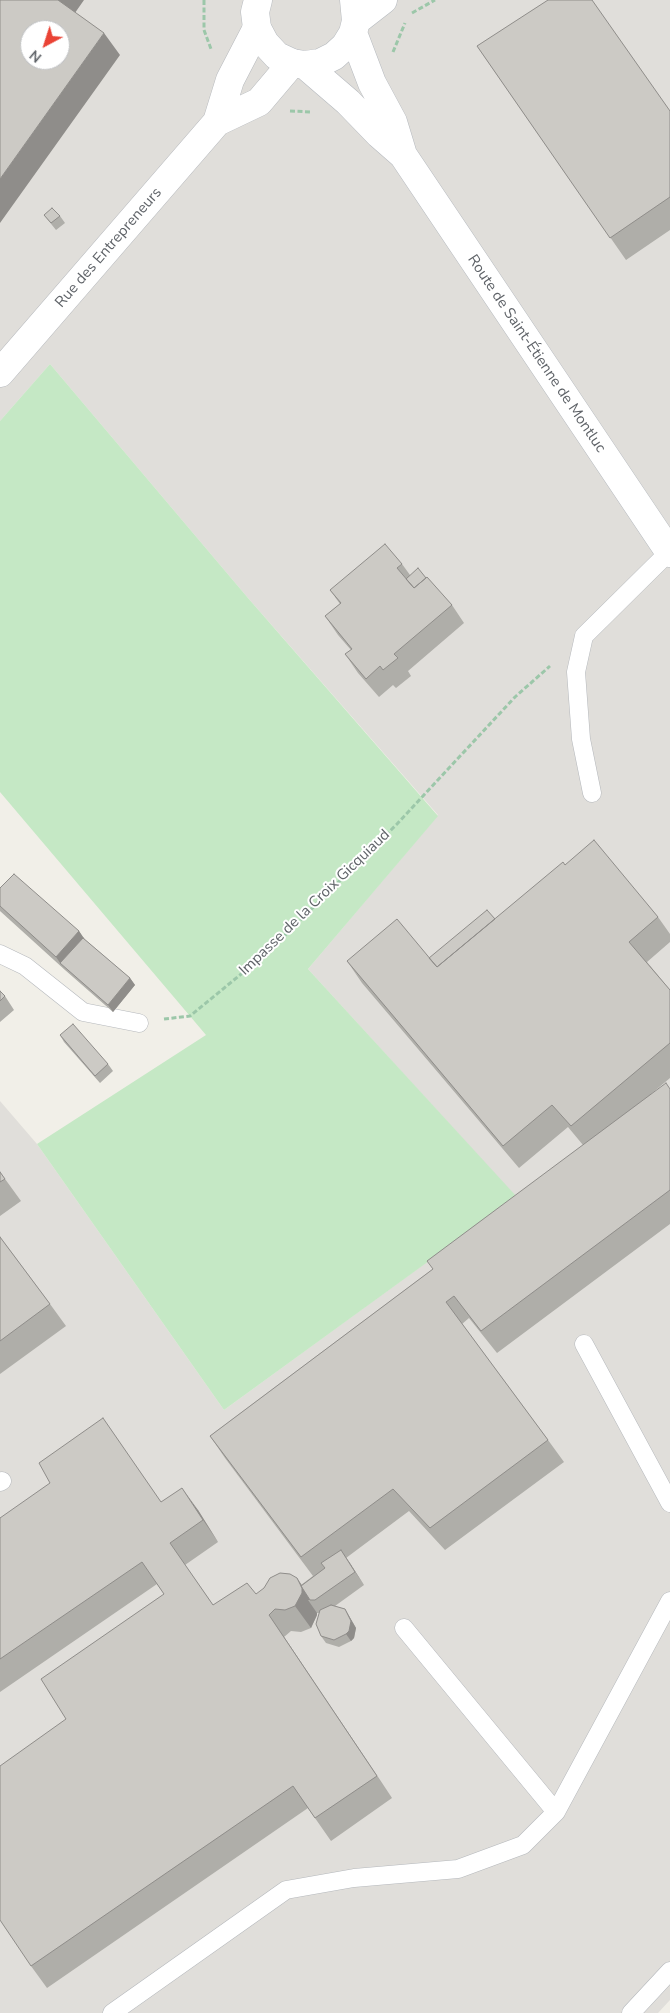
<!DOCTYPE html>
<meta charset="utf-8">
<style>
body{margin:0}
#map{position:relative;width:670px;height:2013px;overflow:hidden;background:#f1efe8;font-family:"Nunito Sans",sans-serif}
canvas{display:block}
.north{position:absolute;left:20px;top:20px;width:50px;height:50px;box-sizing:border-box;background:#fff;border:1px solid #bfc1c3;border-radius:50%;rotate:220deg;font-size:14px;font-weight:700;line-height:20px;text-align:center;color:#5f6368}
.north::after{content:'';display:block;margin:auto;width:18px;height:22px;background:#ea4335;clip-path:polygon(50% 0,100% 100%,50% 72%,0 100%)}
</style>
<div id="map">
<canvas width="670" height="2013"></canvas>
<div class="north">N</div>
</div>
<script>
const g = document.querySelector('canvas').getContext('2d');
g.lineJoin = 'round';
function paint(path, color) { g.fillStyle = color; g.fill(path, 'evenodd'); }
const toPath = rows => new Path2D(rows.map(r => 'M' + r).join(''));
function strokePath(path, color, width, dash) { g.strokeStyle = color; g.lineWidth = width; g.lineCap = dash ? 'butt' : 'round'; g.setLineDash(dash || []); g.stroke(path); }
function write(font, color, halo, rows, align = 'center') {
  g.font = font + ' "Nunito Sans",sans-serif'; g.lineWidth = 4; g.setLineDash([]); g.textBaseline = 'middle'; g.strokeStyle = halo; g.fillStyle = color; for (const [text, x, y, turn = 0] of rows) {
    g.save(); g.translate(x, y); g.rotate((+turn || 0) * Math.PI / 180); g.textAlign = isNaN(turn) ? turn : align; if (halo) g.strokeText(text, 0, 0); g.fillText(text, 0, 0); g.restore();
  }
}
const industrial = toPath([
 [0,0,670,0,670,2000,658,2013,0,2013,0,1101,37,1144,224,1410,516,1197,308,969,438,815,248,598,50,364,0,421],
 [30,30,60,30,60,60,30,60]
]);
const green = toPath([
 [50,364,248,598,438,816,308,969,517,1197,224,1410,37,1144,206,1035,0,792,0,421]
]);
const path = toPath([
 [204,0,204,30,211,49],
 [412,13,435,0],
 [393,52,405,23],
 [290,111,311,112],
 [164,1019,190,1016,268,952,397,824,515,697,550,666]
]);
const lane = toPath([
 [592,793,581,739,576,672,584,636,669,552],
 [0,954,25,966,83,1012,139,1023],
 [584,1344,670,1503],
 [0,1482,2,1481],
 [404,1628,556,1812],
 [112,2013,286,1890,354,1878,458,1869,523,1845,556,1812,670,1601],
 [631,2013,670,1971]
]);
const street = toPath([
 [217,122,230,80,257,28],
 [0,373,217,122,259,102,292,63]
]);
const secondary = toPath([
 [258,0,255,12,257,28,265,43,277,56,292,63,305,65,320,63,334,56,345,46,353,33,356,21,354,0],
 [356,21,383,0],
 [353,33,372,83,393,122,403,155],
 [305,65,348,102,379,134,403,155,670,553]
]);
const wall = toPath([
 [477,46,670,111,670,230,626,260],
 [44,215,60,216,65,223,56,230],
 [402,564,410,575,426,578,452,605,464,623,408,671,411,676,396,688,393,685,379,697,358,673,345,654,351,650,338,635,325,616,340,604,330,590],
 [565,865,658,917,670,934,670,942,647,962,670,990,670,1078,651,1094,670,1089,670,1224,497,1353,469,1318,462,1324,548,1440,564,1462,445,1550,409,1511,346,1558,364,1585,335,1606,345,1609,356,1628,354,1638,351,1641,339,1647,326,1643,321,1636,319,1613,317,1613,317,1615,311,1628,301,1632,291,1631,284,1637,392,1798,331,1841,308,1808,47,1988,31,1966,66,1719,164,1594,157,1584,0,1692,0,1518,161,1502,198,1510,218,1542,185,1565,213,1605,256,1594,301,1585,313,1576,225,1458,210,1436,433,1269,583,1145,568,1127,519,1168,362,983,347,961,429,958,495,919],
 [0,888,79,931,83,938,130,978,135,985,113,1012,65,970,0,911],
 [0,991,5,996,14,1010,0,1022],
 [60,1035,108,1064,113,1071,100,1083,64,1042],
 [0,1172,21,1201,0,1216],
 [0,1237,50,1304,66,1326,0,1374]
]);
const shadedWall = toPath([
 [56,0,84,0,70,20],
 [104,33,120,55,0,223,0,179],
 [79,931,88,944,60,963,65,970,56,957],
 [130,978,135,985,113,1012,108,1005],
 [182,1488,198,1510,218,1542,203,1520],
 [341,1550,350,1563,364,1585,355,1572],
 [297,1578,312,1600,308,1600,317,1613,317,1615,311,1628,295,1606],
 [345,1609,356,1628,354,1638,351,1641,346,1634],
 [269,1615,284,1637,392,1798,377,1776]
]);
const building = toPath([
 [0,0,58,0,104,33,0,179,0,0],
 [30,30,60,30,60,60,30,60,30,30],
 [548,0,592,0,670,111,670,197,610,238,477,46,548,0],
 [52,208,60,216,51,223,44,215,52,208],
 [385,544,402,564,397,568,414,588,427,577,452,605,394,654,398,658,383,670,380,666,366,679,345,654,352,649,325,616,341,603,330,590,385,544],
 [418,568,426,578,414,588,406,579,418,568],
 [594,840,658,917,629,942,670,990,670,1043,571,1126,552,1105,503,1146,347,961,397,919,437,967,563,862,565,865,594,840],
 [14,874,79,931,56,957,0,906,0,888,14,874],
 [487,910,495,919,437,967,429,958,487,910],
 [83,938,130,978,108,1005,60,963,83,938],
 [0,991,5,996,0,1001,0,991],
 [73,1024,108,1064,95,1076,60,1035,73,1024],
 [666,1083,670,1089,670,1190,481,1331,454,1296,446,1302,548,1440,430,1528,393,1489,301,1557,210,1436,433,1269,427,1261,666,1083],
 [0,1172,5,1179,0,1182,0,1172],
 [0,1237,50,1304,0,1341,0,1237],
 [103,1418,161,1502,182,1488,203,1520,170,1543,213,1605,247,1583,256,1594,264,1588,270,1578,280,1573,290,1574,297,1578,302,1588,302,1593,295,1606,285,1610,275,1609,269,1615,377,1776,315,1818,293,1786,31,1966,0,1920,0,1766,66,1719,41,1679,164,1594,142,1562,0,1659,0,1518,50,1483,39,1463,103,1418],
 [341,1550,355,1572,315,1600,310,1600,301,1586,325,1568,321,1563,341,1550],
 [331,1605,345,1609,351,1621,349,1631,346,1634,334,1640,321,1636,316,1624,320,1610,331,1605]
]);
const streetNames = [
 ["Rue des Entrepreneurs",109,248,-49],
 ["Route de Saint-Étienne de Montluc",536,354,56],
 ["Impasse de la Croix Gicquiaud",315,903,-44]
];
paint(industrial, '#e0deda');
paint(green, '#c5e8c5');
strokePath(lane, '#b5b8bc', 19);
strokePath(street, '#b5b8bc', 29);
strokePath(secondary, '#b6babf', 29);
strokePath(path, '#9cc7a9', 3, [5, 2.5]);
strokePath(lane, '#fff', 18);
strokePath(street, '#fff', 28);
strokePath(secondary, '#fff', 28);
paint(wall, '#afaea9');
paint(shadedWall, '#8f8d8a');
paint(building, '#cccac5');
strokePath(building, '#8f8d8a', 1);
write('15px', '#5f6368', '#fff', streetNames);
</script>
